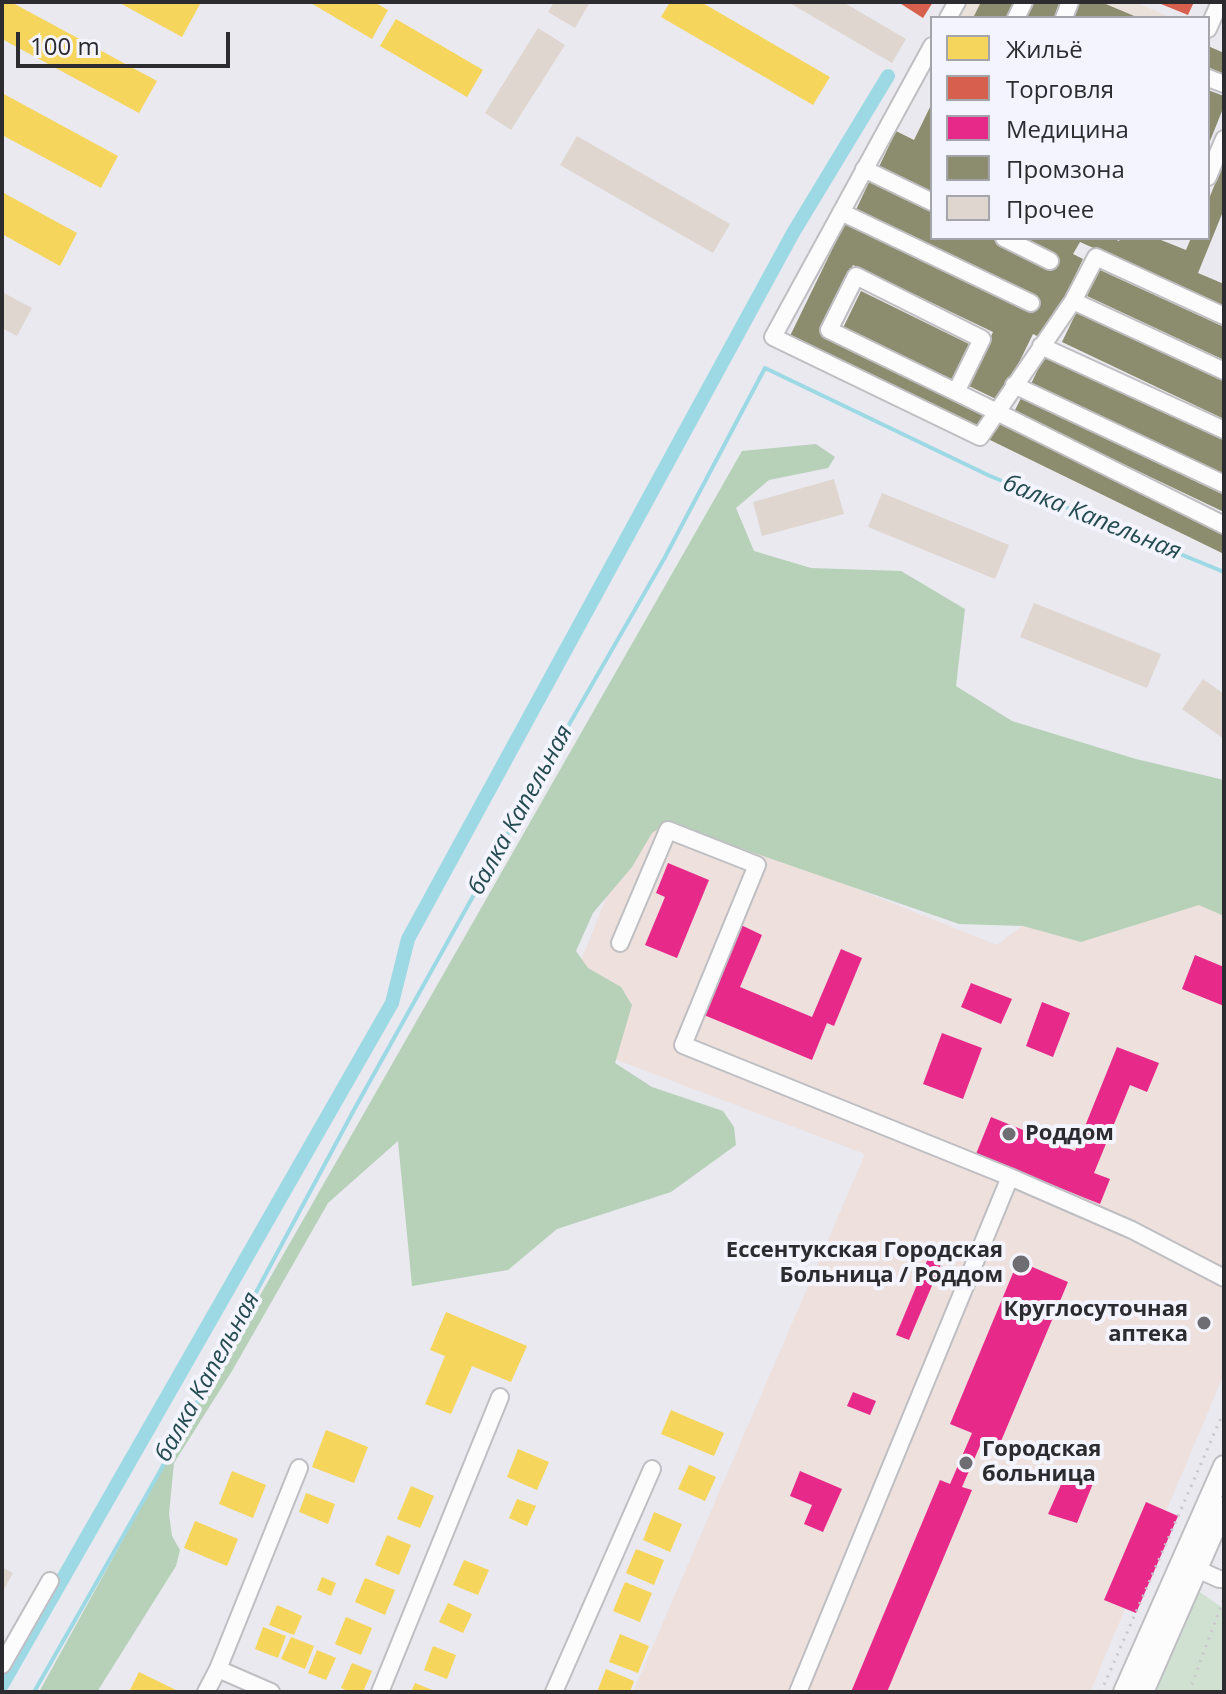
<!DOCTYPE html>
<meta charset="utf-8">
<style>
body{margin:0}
#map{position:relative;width:1226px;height:1694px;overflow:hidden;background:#e9e9ef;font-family:"Open Sans",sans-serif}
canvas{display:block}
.frame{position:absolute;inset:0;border:4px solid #2c2b2f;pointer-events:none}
.legend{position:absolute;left:930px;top:16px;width:280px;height:224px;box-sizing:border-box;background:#f4f4fe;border:2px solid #a4a4ab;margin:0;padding:10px 14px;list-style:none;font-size:24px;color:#2c2b2f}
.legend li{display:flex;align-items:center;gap:16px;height:40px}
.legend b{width:40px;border:2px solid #a4a4ab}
.scale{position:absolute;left:16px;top:32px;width:214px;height:36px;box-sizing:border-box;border:4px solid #2c2b2f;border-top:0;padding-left:10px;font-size:24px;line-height:28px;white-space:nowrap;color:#2c2b2f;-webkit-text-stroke:6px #f4f4fe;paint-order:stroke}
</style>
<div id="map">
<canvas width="1226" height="1694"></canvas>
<div class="frame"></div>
<ul class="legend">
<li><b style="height:22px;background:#f6d55c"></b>Жильё</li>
<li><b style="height:22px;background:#d6604d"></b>Торговля</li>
<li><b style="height:22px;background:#e7298a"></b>Медицина</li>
<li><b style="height:22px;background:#8c8c6e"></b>Промзона</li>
<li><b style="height:22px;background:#e0d6d0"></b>Прочее</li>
</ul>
<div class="scale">100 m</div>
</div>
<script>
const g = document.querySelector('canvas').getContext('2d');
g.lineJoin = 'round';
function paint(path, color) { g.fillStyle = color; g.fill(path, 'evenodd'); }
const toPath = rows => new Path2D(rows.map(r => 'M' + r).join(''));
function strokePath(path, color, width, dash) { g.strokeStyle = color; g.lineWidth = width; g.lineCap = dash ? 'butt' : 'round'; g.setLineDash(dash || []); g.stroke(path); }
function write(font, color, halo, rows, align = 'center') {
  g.font = font + ' "Open Sans",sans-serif'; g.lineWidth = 8; g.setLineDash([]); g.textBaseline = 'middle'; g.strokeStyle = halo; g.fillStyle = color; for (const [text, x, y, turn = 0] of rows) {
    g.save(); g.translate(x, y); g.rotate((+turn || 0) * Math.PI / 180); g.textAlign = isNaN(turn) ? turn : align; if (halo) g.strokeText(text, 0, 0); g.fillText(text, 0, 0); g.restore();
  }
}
const industrial = toPath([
 [950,2,1135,2,1172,18,941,18]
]);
const medical = toPath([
 [644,804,997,945,1119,853,1224,900,1224,1374,1090,1692,633,1692,865,1154,551,1035]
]);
const green = toPath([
 [1197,1590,1224,1609,1224,1692,1154,1692]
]);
const forest = toPath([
 [816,444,835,457,828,468,769,480,736,508,754,551,811,568,901,571,965,609,956,686,1012,721,1136,759,1224,780,1224,916,1199,905,1081,942,1023,926,959,924,668,823,652,833,632,867,593,913,576,951,588,968,621,987,632,1005,615,1063,652,1087,723,1111,734,1127,736,1145,671,1192,557,1229,508,1270,412,1286,398,1141,328,1203,232,1371,174,1463,169,1514,172,1536,180,1550,176,1566,97,1692,39,1692,194,1411,742,451]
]);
const homes = toPath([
 [2,2,11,2,157,81,139,113,2,39],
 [118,2,196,2,200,4,182,37],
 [309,2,374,2,388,10,372,39],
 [670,2,701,2,830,77,813,105,661,17],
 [396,19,483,70,467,97,380,46],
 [2,93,118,156,101,188,2,135],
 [2,192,77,233,60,266,2,234],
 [446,1312,527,1346,511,1382,472,1366,451,1414,425,1404,445,1356,430,1350],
 [671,1410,724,1433,714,1456,661,1434],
 [326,1430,368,1447,354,1483,312,1467],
 [518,1449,549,1462,537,1490,507,1477],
 [689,1465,716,1477,705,1501,678,1489],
 [232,1471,266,1485,253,1518,219,1504],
 [411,1486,434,1496,420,1528,397,1519],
 [306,1493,335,1504,328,1524,299,1512],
 [517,1499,536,1506,527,1526,509,1518],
 [654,1512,682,1524,670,1552,643,1540],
 [195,1521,238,1539,227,1566,184,1548],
 [387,1535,411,1545,399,1575,375,1565],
 [636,1549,664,1560,654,1585,626,1573],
 [464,1560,489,1570,478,1595,453,1585],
 [322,1577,336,1583,331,1596,317,1590],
 [365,1578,395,1590,385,1615,355,1602],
 [625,1582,652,1593,640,1622,613,1611],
 [448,1603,472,1614,463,1633,439,1622],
 [277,1605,302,1616,294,1635,269,1625],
 [346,1617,372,1628,361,1655,335,1644],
 [263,1627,286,1636,278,1658,255,1649],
 [620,1634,649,1646,638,1673,609,1662],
 [291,1637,314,1646,305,1669,281,1659],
 [433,1646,456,1655,447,1679,424,1670],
 [317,1650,336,1658,326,1680,308,1673],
 [352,1663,372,1671,363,1692,350,1692,341,1688],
 [606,1669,634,1681,630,1692,597,1692],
 [139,1672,180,1692,129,1692],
 [415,1683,437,1692,411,1692]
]);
const shops = toPath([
 [898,2,933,2,923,18],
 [1156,2,1194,2,1188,15]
]);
const health = toPath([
 [668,863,709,880,677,958,645,945,665,897,656,893],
 [741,925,762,935,740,987,812,1017,841,949,862,958,834,1026,827,1023,812,1060,704,1015],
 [1195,955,1224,967,1224,1006,1182,989],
 [971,983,1012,999,1001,1024,961,1007],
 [1042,1002,1070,1013,1053,1057,1026,1046],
 [942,1033,982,1048,963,1099,923,1084],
 [1117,1047,1159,1063,1147,1092,1130,1085,1094,1173,1110,1179,1100,1204,976,1154,991,1117,1075,1151],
 [929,1256,942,1262,909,1340,896,1335],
 [1018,1261,1068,1282,999,1446,983,1439,962,1487,972,1490,887,1692,851,1692,940,1480,950,1484,972,1433,950,1424],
 [853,1392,876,1401,870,1415,847,1406],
 [800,1471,842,1489,823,1532,804,1524,812,1505,790,1496],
 [1067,1471,1094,1481,1077,1523,1048,1514],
 [1146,1502,1178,1516,1136,1613,1104,1600]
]);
const industry = toPath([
 [981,2,1018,2,1010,18,973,18],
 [1034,2,1064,2,1057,18,1026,18],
 [1076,2,1101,2,1139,18,1069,18],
 [1208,46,1224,53,1224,74,1208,67],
 [1208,90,1224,96,1224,106,1208,146],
 [932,103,932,197,877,171,896,131,914,140],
 [1224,162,1224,209,1198,273,1224,284,1224,306,1080,242,1073,254,1083,259,1050,328,1041,338,1033,334,1000,401,967,385,993,332,853,265,820,334,986,414,980,427,790,336,846,221,855,212,870,180,932,209,932,238,992,238,1054,268,1059,258,1018,238,1112,238,1119,241,1121,238,1156,238,1186,250,1191,238,1208,238,1208,201],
 [1100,270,1224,327,1224,360,1087,296],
 [861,291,971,345,953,381,843,328],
 [1077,311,1224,380,1224,419,1062,342],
 [1045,355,1224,439,1224,474,1031,384],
 [1021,398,1224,495,1224,512,1014,412],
 [997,423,1224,533,1224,554,988,439]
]);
const stream = toPath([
 [34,1692,159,1473,355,1108,559,742,664,559,765,368,990,476,1224,572]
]);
const canal = toPath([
 [2,1685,392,1003,408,939,793,233,888,76]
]);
const building = toPath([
 [554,2,590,2,575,28,548,12],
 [788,2,843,2,906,39,892,63],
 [538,28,565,45,511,130,485,113],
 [577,136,730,224,713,253,560,165],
 [2,292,32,308,17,336,2,328],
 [834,479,844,514,762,536,753,502],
 [882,493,1009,545,995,579,868,527],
 [1034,603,1161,654,1147,688,1020,637],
 [1203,679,1224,694,1224,739,1182,709],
 [2,1567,13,1573,2,1593]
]);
const path = toPath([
 [1101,1692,1224,1411],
 [1189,1692,1224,1598]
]);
const minor = toPath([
 [948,18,957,2],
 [1016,18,1024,2],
 [1064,18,1070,2],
 [1208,29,1220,2],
 [932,46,773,337,980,437,997,412,1224,525],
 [1208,78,1224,84],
 [864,169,932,202],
 [1208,177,1224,139],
 [841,212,1031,303],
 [1004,238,1050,261],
 [1073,301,1224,371],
 [1041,346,1224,430],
 [1014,385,1224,484],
 [956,392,982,339,856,276,829,330,956,392,997,412,1073,301,1096,257,1224,316],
 [620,943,668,830,757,865,683,1045,1010,1177],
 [1197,1569,1219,1579,1224,1579],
 [2,1665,50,1581],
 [218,1669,271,1692],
 [206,1692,218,1669,299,1468],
 [380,1692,500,1397],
 [554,1692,652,1469],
 [798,1692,1010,1177,1132,1230,1224,1278]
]);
const major = toPath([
 [1124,1692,1224,1466],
 [1143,1692,1224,1507]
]);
const markers = [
 [1009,1134,8,"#6e6e72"],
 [1021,1264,10,"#6e6e72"],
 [1204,1323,8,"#6e6e72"],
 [966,1463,8,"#6e6e72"]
];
const poiNames = [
 ["Роддом",1025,1134],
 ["Ессентукская Городская",1003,1251,"right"],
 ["Больница / Роддом",1003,1276,"right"],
 ["Круглосуточная",1188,1310,"right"],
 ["аптека",1188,1335,"right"],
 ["Городская",982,1450],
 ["больница",982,1475]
];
const waterNames = [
 ["балка Капельная",1092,518,22],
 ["балка Капельная",521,810,-61],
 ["балка Капельная",208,1377,-61]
];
paint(industrial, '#eae2da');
paint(medical, '#ede0dd');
paint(green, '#d0e1d2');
paint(forest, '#b7d1b9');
paint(homes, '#f6d55c');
paint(shops, '#d6604d');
paint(health, '#e7298a');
paint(industry, '#8c8c6e');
strokePath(stream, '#9dd9e4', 4);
strokePath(canal, '#9dd9e4', 14);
paint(building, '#e0d6d0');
strokePath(minor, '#bfbfc3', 20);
strokePath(major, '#bfbfc3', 24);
strokePath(path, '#c8c7ca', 3, [2, 6]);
strokePath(minor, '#fcfcfd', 16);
strokePath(major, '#fcfcfd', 20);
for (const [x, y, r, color] of markers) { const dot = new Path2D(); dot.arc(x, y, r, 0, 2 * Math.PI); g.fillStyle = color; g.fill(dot); strokePath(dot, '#f4f4fe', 3); }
write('bold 22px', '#2c2b2f', '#f4f4fe', poiNames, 'left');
write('italic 24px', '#234b51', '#f4f4fe', waterNames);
</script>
